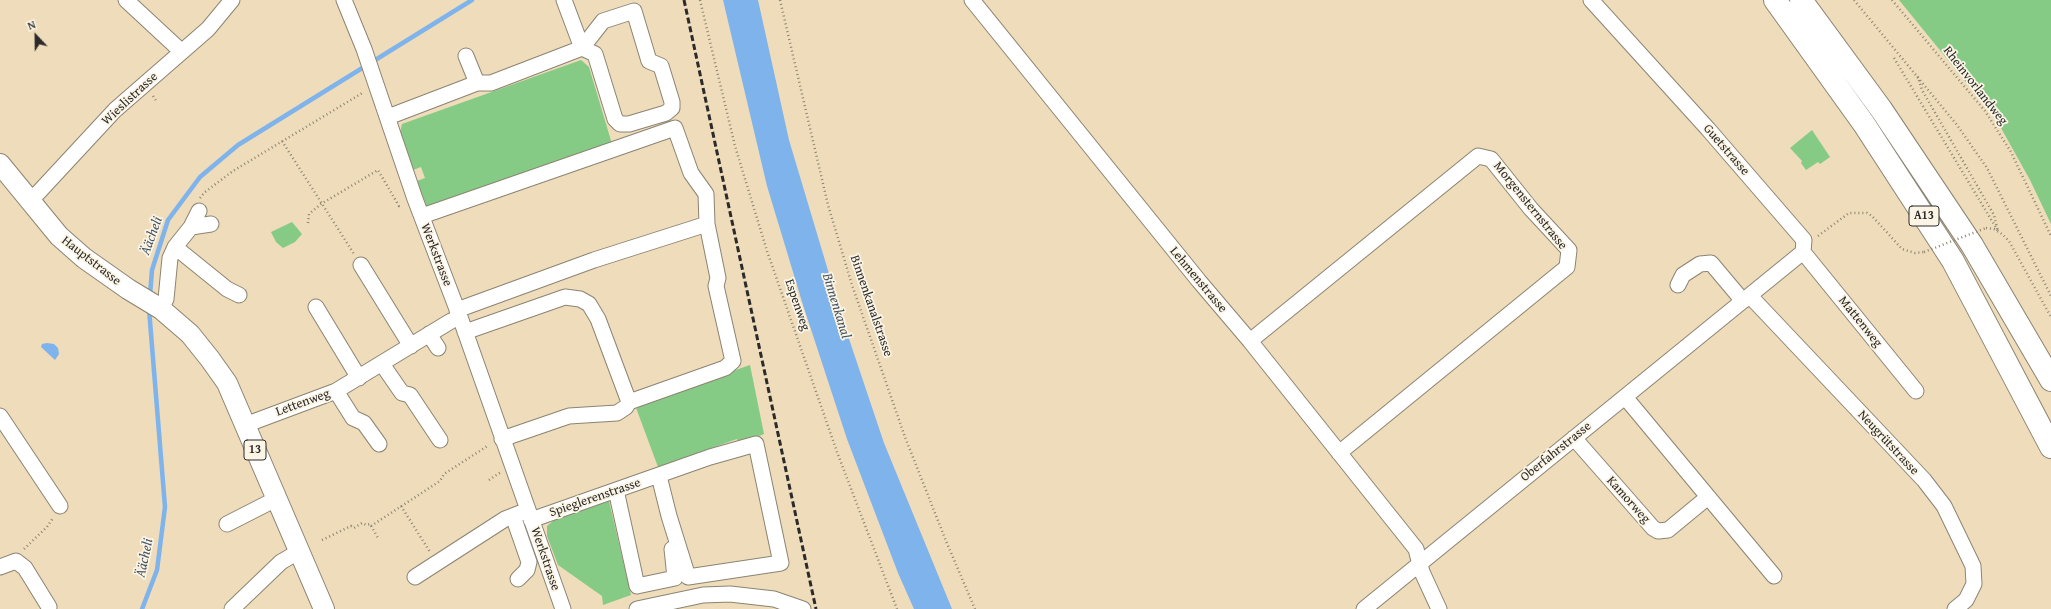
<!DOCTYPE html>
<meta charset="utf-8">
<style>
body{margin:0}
#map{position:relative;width:2051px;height:609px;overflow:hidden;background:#eedcba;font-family:"Gentium Book Plus",serif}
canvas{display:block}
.north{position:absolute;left:16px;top:16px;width:40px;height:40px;-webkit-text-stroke:3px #fcf5e5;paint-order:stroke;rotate:338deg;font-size:11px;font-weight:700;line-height:16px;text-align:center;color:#2b2b2b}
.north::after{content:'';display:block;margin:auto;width:14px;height:18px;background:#2b2b2b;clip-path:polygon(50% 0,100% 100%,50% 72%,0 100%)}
</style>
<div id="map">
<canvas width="2051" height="609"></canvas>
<div class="north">N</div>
</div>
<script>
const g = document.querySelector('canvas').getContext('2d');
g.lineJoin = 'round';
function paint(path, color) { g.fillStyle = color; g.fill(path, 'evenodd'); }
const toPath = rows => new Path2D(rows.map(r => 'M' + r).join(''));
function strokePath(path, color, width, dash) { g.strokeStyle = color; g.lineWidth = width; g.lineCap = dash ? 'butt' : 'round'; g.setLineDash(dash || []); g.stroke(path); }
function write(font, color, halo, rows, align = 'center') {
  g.font = font + ' "Gentium Book Plus",serif'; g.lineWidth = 3.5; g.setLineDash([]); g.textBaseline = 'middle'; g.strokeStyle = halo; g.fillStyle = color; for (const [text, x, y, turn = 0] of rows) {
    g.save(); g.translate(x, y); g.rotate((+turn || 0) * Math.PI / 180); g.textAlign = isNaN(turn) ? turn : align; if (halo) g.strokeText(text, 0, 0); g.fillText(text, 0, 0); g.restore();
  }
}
const green = toPath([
 [1899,0,2051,0,2051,224,2030,180,1996,119],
 [581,60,589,67,612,144,429,208,426,205,417,181,425,178,421,167,413,170,400,133,402,124],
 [1812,130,1830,157,1820,164,1818,162,1806,170,1801,163,1802,161,1790,148],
 [292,222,302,234,295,242,283,248,276,242,271,232],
 [750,365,764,434,739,444,737,439,658,467,635,405],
 [609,501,631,595,603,605,602,596,558,565,547,536,547,526,553,521]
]);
const water = toPath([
 [723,0,758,0,789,140,844,324,884,443,952,609,914,609,898,573,847,439,803,305,767,186],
 [47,343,54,344,58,348,59,354,55,360,41,347,42,344]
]);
const stream = toPath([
 [150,295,152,270,168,220,200,177,238,145,472,0],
 [142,609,157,570,165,507,149,309]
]);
const path = toPath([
 [700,0,735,146,767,251,837,452,897,609],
 [780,0,828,205,852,285,905,437,946,541,975,609],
 [1854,0,1957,125,1987,168,2051,296],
 [1892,0,1985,111,2011,152,2051,236],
 [1894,58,1998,231,1994,215,1922,90,1917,74],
 [153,96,157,102],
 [282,141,354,254],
 [200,198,205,192,233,171,364,92],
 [308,223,309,214,321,204,378,170,399,206,401,204],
 [1986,228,1994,229,2002,234,2009,241,2051,317],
 [1818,236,1849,213,1867,213,1872,216,1902,249,1915,253,1924,252],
 [489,480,501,472],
 [401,506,430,552],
 [371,526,440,481,444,474,489,445],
 [322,540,351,526,354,528,362,523,366,525,370,524,378,538],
 [24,549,47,527,53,518]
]);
const minor = toPath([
 [126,0,182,52],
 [344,0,364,49,415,199,460,317,563,609],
 [972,0,1199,281,1250,341,1416,549,1422,572,1439,609],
 [466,56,477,83],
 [388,117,477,83,491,83,582,48,603,21,634,11,649,61,661,66,672,102,672,108,666,113,629,124,620,124,615,119,595,54,582,48,564,0],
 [29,200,38,193,115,110,208,29,232,0],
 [422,216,675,128,691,173,706,194,707,224,594,260,457,310],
 [191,227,211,224],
 [175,247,227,289,239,295],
 [1803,252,1916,391],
 [361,265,411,346],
 [1678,285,1683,275,1700,264,1711,263,1743,301],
 [1750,296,1924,480,1944,506,1973,566,1974,584,1966,600,1955,609],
 [316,307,359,378],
 [161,309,166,299,170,258,175,247,191,227,199,211],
 [465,332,565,297,580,299,589,304,598,319,629,402,626,407,617,413,569,416,502,439],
 [429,334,438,348],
 [1250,341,1478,156,1491,159,1531,209,1569,250,1567,267,1339,453],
 [382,364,402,393,410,395,440,440],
 [336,391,353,418,364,423,379,444],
 [1625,397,1774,576],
 [629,402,725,368,733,361,716,286,718,278,707,224],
 [0,416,60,506],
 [245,425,336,391,451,321,460,317],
 [1574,438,1653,528,1658,531,1668,530,1708,497],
 [616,490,637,586,675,578,672,549],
 [513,516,529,562,527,570,518,579],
 [531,520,710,457,756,444,781,563,688,577,669,516,659,476],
 [227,524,276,499],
 [0,567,16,561,25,568,49,607],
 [415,577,505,519,528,510],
 [232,609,281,562,298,552],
 [637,609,703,595,730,594,774,599,803,609],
 [1364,609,1803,252,1804,240,1708,129,1591,0]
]);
const major = toPath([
 [0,164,59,236,84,258,128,289,161,309,190,334,210,359,227,383,324,609]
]);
const highway = toPath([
 [1775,0,1864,124,1953,261,2051,447],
 [1801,0,1881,109,1972,245,2051,380]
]);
const rail = toPath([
 [684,0,816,609]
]);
const pathBridge = toPath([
 [1924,252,1986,228]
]);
const shields = [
 [1924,216,30],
 [255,450,22]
];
const shieldNames = [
 ["A13",1924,216],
 ["13",255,450]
];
const streetNames = [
 ["Rheinvorlandweg",1975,86,52],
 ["Wieslistrasse",130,99,-43],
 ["Guetstrasse",1726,150,49],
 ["Morgensternstrasse",1530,206,51],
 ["Werkstrasse",436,255,69],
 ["Hauptstrasse",91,261,38],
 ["Lehmenstrasse",1198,280,50],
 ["Espenweg",797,305,71],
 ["Binnenkanalstrasse",871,306,71],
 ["Mattenweg",1860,322,51],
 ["Lettenweg",303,403,-20],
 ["Neugrütstrasse",1888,443,47],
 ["Oberfahrstrasse",1556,452,-39],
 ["Spieglerenstrasse",595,498,-19],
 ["Kamorweg",1628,500,48],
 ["Werkstrasse",545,559,71]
];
const waterNames = [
 ["Äächeli",152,236,-70],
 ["Binnenkanal",836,306,73],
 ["Äächeli",145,558,-78]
];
paint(green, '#85cb85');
paint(water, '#7eb3ec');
strokePath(stream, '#7eb3ec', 4.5);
strokePath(minor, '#8c8472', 17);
strokePath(major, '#8c8472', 22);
strokePath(highway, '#8c8472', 24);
strokePath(path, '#8c8472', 2.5, [1, 3]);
strokePath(minor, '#fff', 15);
strokePath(major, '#fff', 20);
strokePath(highway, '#fff', 22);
strokePath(rail, '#2b2b2b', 3, [6, 3]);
strokePath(pathBridge, '#8c8472', 2.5, [1, 3]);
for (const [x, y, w] of shields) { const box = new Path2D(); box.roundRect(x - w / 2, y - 10, w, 20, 3); g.fillStyle = '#fcf5e5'; g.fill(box); strokePath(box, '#2b2b2b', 1); }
write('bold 12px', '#2b2b2b', null, shieldNames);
write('13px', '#2b2b2b', '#fcf5e5', streetNames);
write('italic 14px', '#445465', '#fcf5e5', waterNames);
</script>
